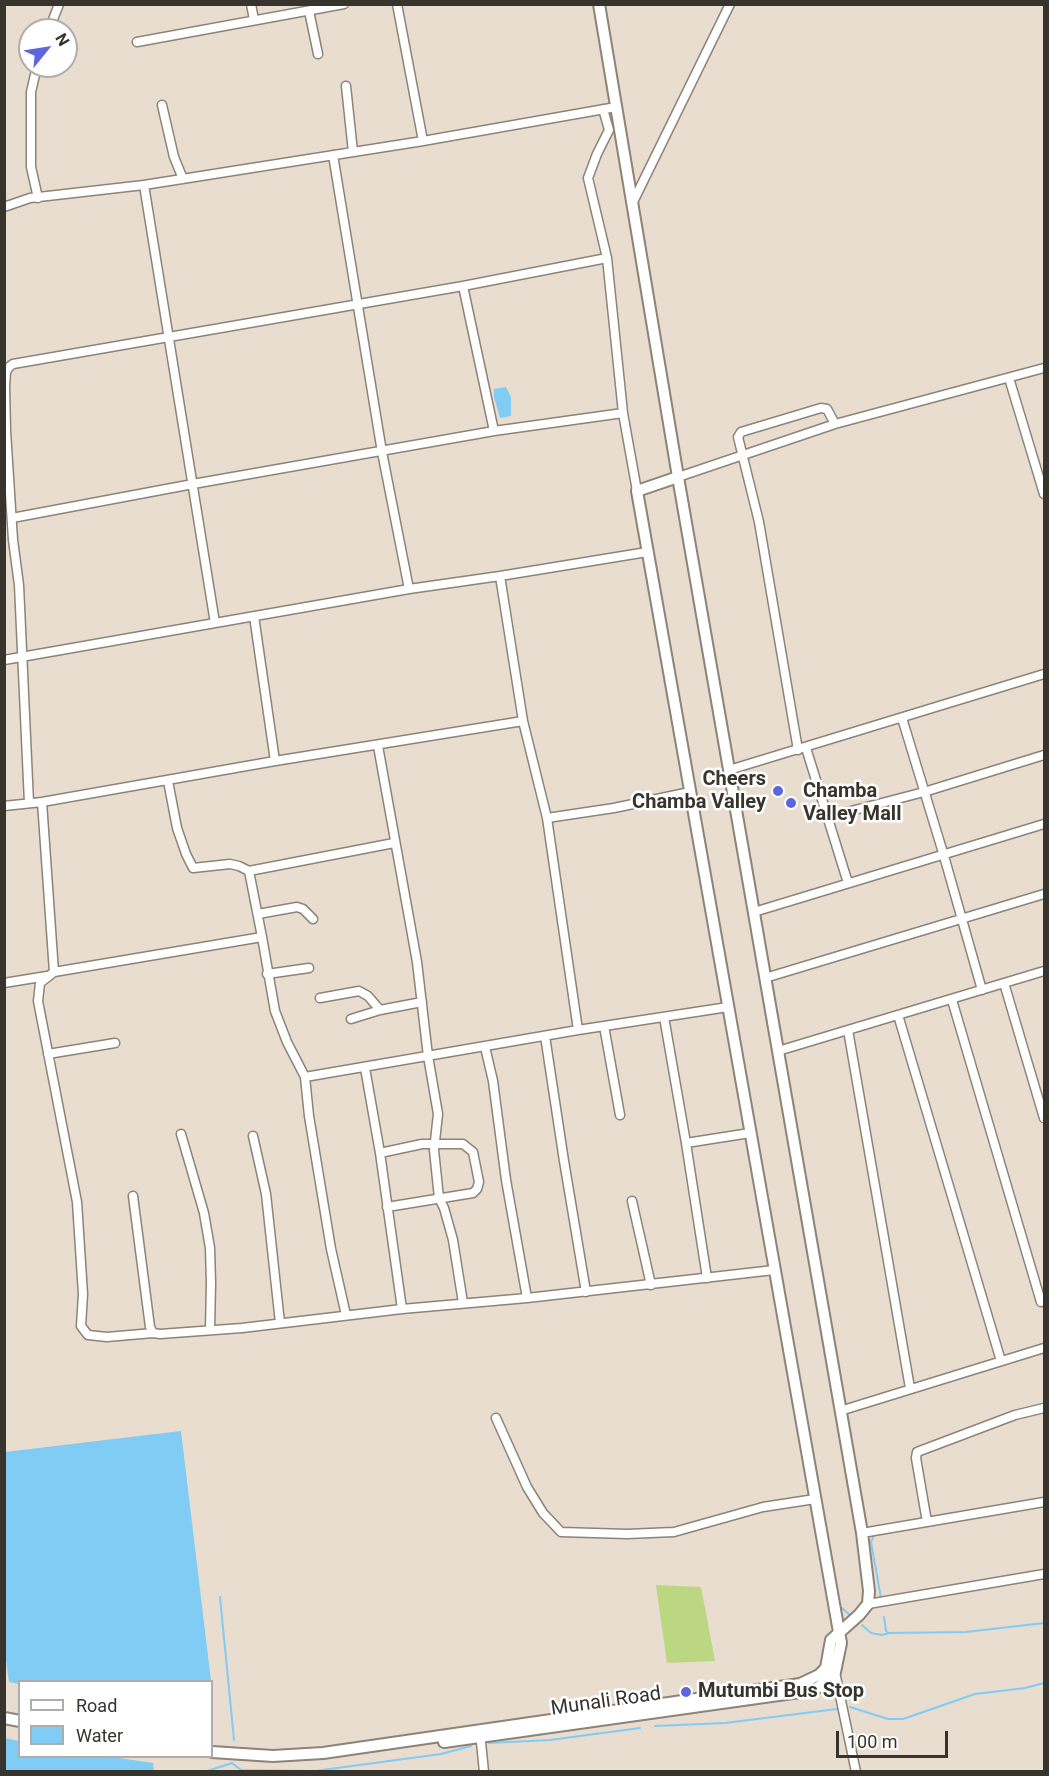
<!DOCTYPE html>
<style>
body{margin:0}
#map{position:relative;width:1049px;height:1776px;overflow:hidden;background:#e8ddcf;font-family:Roboto,sans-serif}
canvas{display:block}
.frame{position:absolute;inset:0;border:6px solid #37332d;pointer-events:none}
.legend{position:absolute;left:18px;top:1680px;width:195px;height:78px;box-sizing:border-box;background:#fff;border:2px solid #afadab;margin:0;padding:8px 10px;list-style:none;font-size:18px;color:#37332d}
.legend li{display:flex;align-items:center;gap:12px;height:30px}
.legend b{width:30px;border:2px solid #afadab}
.north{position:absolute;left:18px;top:18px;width:60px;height:60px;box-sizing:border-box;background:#fff;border:2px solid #afadab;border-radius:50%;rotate:60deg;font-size:16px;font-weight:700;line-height:24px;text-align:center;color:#37332d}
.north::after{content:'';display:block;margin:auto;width:21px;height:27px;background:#5e66de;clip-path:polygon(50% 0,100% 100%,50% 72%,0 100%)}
.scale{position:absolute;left:836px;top:1731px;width:112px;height:27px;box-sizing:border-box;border:3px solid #37332d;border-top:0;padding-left:8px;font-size:18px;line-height:21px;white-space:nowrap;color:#37332d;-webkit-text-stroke:4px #fff;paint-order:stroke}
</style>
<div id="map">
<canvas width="1049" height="1776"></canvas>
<div class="frame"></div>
<ul class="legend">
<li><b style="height:8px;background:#fff"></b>Road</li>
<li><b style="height:16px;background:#81ccf4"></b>Water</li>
</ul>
<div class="north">N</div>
<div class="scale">100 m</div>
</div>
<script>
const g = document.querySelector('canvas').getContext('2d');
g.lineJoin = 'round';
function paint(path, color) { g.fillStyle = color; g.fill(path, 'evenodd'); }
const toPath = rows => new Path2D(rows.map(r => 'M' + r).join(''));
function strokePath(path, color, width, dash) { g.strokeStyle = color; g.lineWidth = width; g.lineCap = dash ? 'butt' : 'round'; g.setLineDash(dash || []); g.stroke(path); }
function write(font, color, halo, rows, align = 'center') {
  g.font = font + ' Roboto,sans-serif'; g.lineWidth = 5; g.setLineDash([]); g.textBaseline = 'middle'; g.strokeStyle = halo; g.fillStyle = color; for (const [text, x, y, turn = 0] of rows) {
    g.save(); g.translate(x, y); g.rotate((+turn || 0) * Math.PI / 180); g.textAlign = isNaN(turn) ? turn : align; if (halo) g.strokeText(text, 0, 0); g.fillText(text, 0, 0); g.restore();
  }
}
const green = toPath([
 [656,1585,701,1587,715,1661,667,1663]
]);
const water = toPath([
 [506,387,511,397,511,416,500,418,494,397,494,389],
 [181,1431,211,1681,20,1682,19,1684,9,1682,4,1645,5,1452],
 [5,1738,19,1741,20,1756,113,1757,153,1763,154,1771,5,1771]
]);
const stream = toPath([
 [874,1535,871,1542,881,1598],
 [220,1597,234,1740],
 [842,1608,851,1616],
 [884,1617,886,1631,889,1633],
 [862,1625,871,1633,882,1635,889,1633,966,1632,1044,1623],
 [850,1707,888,1719,903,1719,975,1694,1025,1688,1044,1683],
 [655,1726,725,1723,837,1709],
 [489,1743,550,1740,640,1728],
 [204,1772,232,1763,241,1770,315,1771,441,1754,471,1746]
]);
const minor = toPath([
 [251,4,254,20],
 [397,4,423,141],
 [309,11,318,54],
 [49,30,59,4],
 [137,42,344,4],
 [37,66,31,92,31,167,38,198],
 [346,86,353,152],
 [162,105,174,157,183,179],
 [603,109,609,130,597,154,588,178,607,258,623,413,637,491],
 [333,155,382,452,409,589],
 [144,185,215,623],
 [633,202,730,4],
 [4,207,30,198,144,185,423,141,616,107],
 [463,286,494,431],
 [1009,378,1044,494],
 [678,477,835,424,1044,368],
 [12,518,193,484,494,431,623,413],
 [500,576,523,721,547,818,578,1030],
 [254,616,275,761],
 [4,660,409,589,500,576,647,552],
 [902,718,944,856,982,990],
 [378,746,417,962,428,1056,438,1114,434,1150,439,1198,444,1208,453,1240,463,1303],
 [806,748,848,883],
 [798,750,759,522,738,437,741,432,821,408,827,409,835,424],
 [729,770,1044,674],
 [168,781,177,828,186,854,193,868,230,864,239,866,249,871,394,843],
 [42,802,54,972],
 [29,803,19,585,13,540,6,431,5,387,6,372,9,367,13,364,463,286,607,258],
 [4,806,42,802,275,761,523,721],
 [828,817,924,792,1044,755],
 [547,818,614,808,690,792],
 [754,912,1044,824],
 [258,914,297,907,303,909,313,919],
 [262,937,275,1011,287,1042,305,1077,309,1116,331,1249,346,1315],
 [267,974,309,968],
 [765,978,1044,894],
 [4,983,47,976],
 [1004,983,1044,1118],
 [320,998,359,991,368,996,380,1010],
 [952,1000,1041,1302],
 [898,1015,1001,1361],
 [664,1017,686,1143,707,1278],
 [351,1019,380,1010,422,1002],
 [604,1026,620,1115],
 [848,1030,910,1388],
 [545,1036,564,1161,586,1292],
 [485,1047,493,1081,506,1180,527,1298],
 [778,1051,1044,971],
 [48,1054,115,1043],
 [365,1068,380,1153,402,1309],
 [305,1077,578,1030,728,1007],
 [181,1134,204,1213,210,1248,211,1283,210,1330],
 [253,1136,266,1194,280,1323],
 [686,1143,750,1133],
 [380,1153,422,1144,463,1144,473,1152,479,1182,477,1189,473,1193,387,1207],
 [133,1196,150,1327,153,1333,160,1334,242,1328,402,1309,527,1298,774,1270],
 [632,1201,651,1285],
 [153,1333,107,1337,88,1335,81,1326,83,1294,77,1202,38,1001,40,983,54,972,262,937,249,871],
 [840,1411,1044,1348],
 [496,1418,527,1487,543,1513,561,1532,627,1534,674,1532,763,1507,815,1499],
 [927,1522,916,1458,917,1452,1015,1415,1044,1408],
 [862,1533,1044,1502],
 [868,1604,1044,1574],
 [835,1672,856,1772],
 [480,1732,484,1772]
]);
const major = toPath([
 [4,1718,20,1721],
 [444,1742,800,1692,817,1688,826,1682,835,1672,841,1643,839,1632,637,491,678,477],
 [212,1752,273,1756,323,1753,800,1684,819,1675,826,1668,831,1640,859,1615,868,1604,869,1591,862,1533,678,477,599,4]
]);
const markers = [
 [778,791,6,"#5e66de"],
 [791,803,6,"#5e66de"],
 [686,1692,6,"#5e66de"]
];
const poiNames = [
 ["Cheers",766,780,"right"],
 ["Chamba Valley",766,803,"right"],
 ["Chamba",803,792],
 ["Valley Mall",803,815],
 ["Mutumbi Bus Stop",698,1692]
];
const streetNames = [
 ["Munali Road",606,1702,-8]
];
paint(green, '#bcd781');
paint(water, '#81ccf4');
strokePath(stream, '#81ccf4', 2);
strokePath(minor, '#8d8377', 11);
strokePath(major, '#8d8377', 14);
strokePath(minor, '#fff', 8);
strokePath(major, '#fff', 10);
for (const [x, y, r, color] of markers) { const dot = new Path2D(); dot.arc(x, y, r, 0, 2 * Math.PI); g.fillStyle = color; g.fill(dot); strokePath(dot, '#fff', 2); }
write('bold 20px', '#37332d', '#fff', poiNames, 'left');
write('20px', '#37332d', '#fff', streetNames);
</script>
